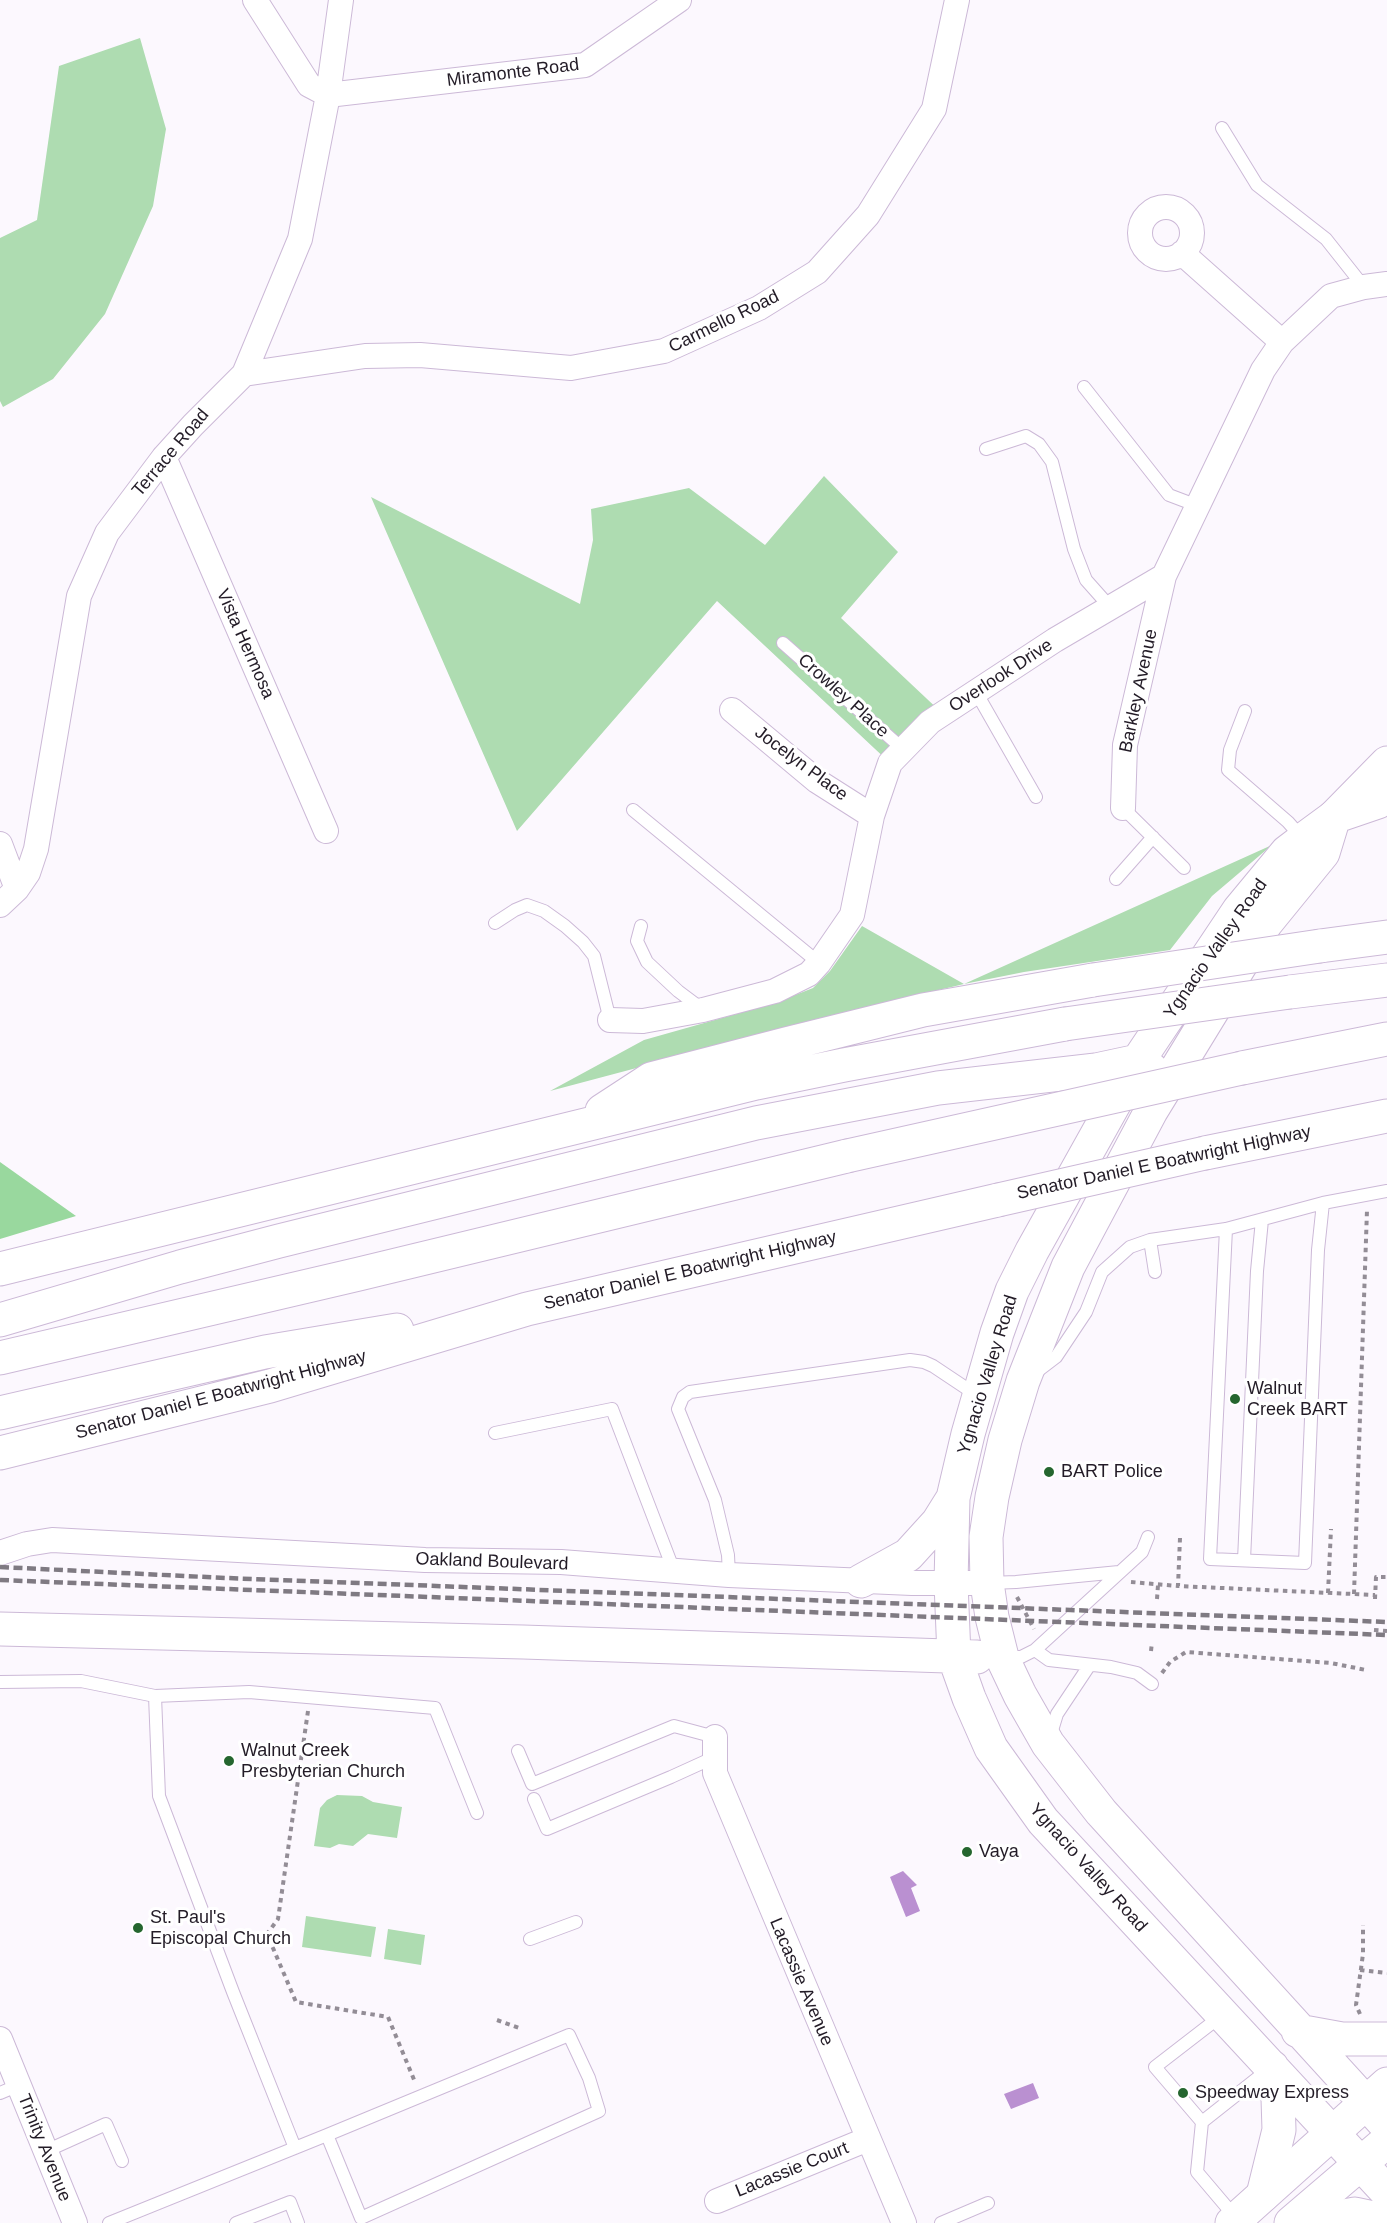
<!DOCTYPE html>
<style>
body{margin:0}
canvas{display:block;background:#fcf8fe}
</style>
<canvas width="1387" height="2223"></canvas>
<script>
const g = document.querySelector('canvas').getContext('2d');
g.lineJoin = 'round';
function paint(path, color) { g.fillStyle = color; g.fill(path, 'evenodd'); }
const toPath = rows => new Path2D(rows.map(r => 'M' + r).join(''));
function strokePath(path, color, width, dash) { g.strokeStyle = color; g.lineWidth = width; g.lineCap = dash ? 'butt' : 'round'; g.setLineDash(dash || []); g.stroke(path); }
function write(font, color, halo, rows, align = 'center') {
  g.font = font + ' Helvetica,sans-serif'; g.lineWidth = 6; g.setLineDash([]); g.textBaseline = 'middle'; g.strokeStyle = halo; g.fillStyle = color; for (const [text, x, y, turn = 0] of rows) {
    g.save(); g.translate(x, y); g.rotate((+turn || 0) * Math.PI / 180); g.textAlign = isNaN(turn) ? turn : align; if (halo) g.strokeText(text, 0, 0); g.fillText(text, 0, 0); g.restore();
  }
}
const green = toPath([
 [140,38,166,129,153,206,105,314,53,379,3,407,0,401,0,238,37,220,59,66],
 [824,476,898,552,841,618,943,714,890,763,717,601,517,831,371,497,580,604,593,540,591,509,689,488,765,545],
 [1272,845,1212,896,1170,950,1024,972,964,984,851,1011,550,1091,644,1040,775,1003,813,988,830,971,862,926,964,984],
 [337,1795,362,1796,373,1802,402,1807,397,1838,368,1834,353,1846,339,1844,330,1848,314,1846,320,1808,327,1800],
 [306,1916,376,1927,371,1957,302,1947],
 [388,1929,425,1935,421,1965,384,1959]
]);
const forest = toPath([
 [0,1162,76,1216,0,1239]
]);
const water = toPath([
 [903,1871,917,1885,911,1888,920,1911,906,1917,890,1877],
 [1033,2083,1039,2098,1011,2109,1004,2094]
]);
const path = toPath([
 [1180,1538,1178,1586,1375,1595],
 [1131,1582,1178,1586],
 [1328,1593,1331,1529],
 [1354,1594,1367,1210],
 [1017,1597,1034,1629],
 [1157,1599,1158,1585],
 [1375,1599,1376,1577,1387,1577],
 [1374,1630,1387,1631],
 [1151,1651,1152,1642],
 [1162,1673,1170,1662,1186,1652,1331,1663,1366,1670],
 [308,1711,278,1919,267,1934,296,2002,388,2017,415,2082],
 [1360,1970,1387,1973],
 [1360,2014,1356,2005,1363,1954,1363,1925],
 [497,2020,522,2029]
]);
const lane = toPath([
 [1222,128,1257,185,1326,239,1364,287],
 [1084,387,1169,495,1198,506],
 [986,449,1026,436,1039,444,1052,462,1074,549,1086,580,1110,607],
 [783,643,904,750],
 [976,692,1036,797],
 [1245,711,1230,750,1228,770,1288,822,1303,839],
 [1123,808,1184,868],
 [633,810,819,963],
 [1116,879,1153,837],
 [495,923,515,910,527,905,544,911,565,926,583,942,594,956,610,1020],
 [641,926,637,941,647,962,678,991,702,1009],
 [1226,1229,1210,1559,1305,1563,1318,1250,1323,1203],
 [1150,1240,1155,1272],
 [1035,1373,1056,1357,1086,1312,1102,1272,1130,1247,1150,1240,1226,1229,1323,1203,1387,1191],
 [495,1433,612,1409,674,1571],
 [1244,1560,1257,1271,1262,1220],
 [729,1575,728,1555,715,1500,678,1409,683,1397,690,1392,910,1360,924,1362,933,1366,978,1396],
 [989,1583,1016,1582,1119,1572],
 [1035,1650,1049,1660,1111,1667,1137,1673,1152,1684],
 [1004,1657,1021,1657,1035,1650,1142,1552,1148,1537],
 [0,1682,81,1681,155,1696,249,1692,435,1708,477,1813],
 [155,1696,159,1796,233,1992,295,2148],
 [1050,1737,1057,1714,1089,1666],
 [518,1751,532,1784,674,1726,715,1737],
 [534,1799,547,1829,671,1777,715,1757],
 [530,1939,576,1922],
 [1221,2016,1155,2067,1202,2122,1197,2172,1236,2218],
 [569,2035,589,2078,599,2111,361,2218,327,2135,569,2035],
 [0,2093,19,2085],
 [1202,2122,1269,2069],
 [46,2151,106,2124,122,2161],
 [109,2223,327,2135],
 [236,2223,290,2202,298,2223],
 [941,2223,988,2203]
]);
const street = toPath([
 [255,0,309,85,328,95,585,65,679,0],
 '1140 233a26 26 0 1 1 52 0a26 26 0 1 1-52 0Z',
 [1182,253,1282,342],
 [244,374,365,356,420,355,571,368,664,351,759,308,817,272,868,215,934,109,957,0],
 [164,457,326,831],
 [732,710,817,781,872,816],
 [1123,808,1125,745,1164,576],
 [0,844,17,889],
 [0,905,17,889,28,873,36,849,79,596,107,533,164,457,193,425,244,374,300,239,328,95,341,0],
 [610,1020,643,1021,703,1010,775,991,809,974,819,963,852,915,872,816,890,763,930,722,1055,640,1164,576,1263,370,1282,342,1331,296,1364,287,1387,284],
 [0,1553,27,1544,52,1540,425,1560,561,1562,729,1575,912,1583,987,1583],
 [715,1737,715,1773,904,2223],
 [0,2039,75,2223],
 [717,2201,868,2139]
]);
const secondary = toPath([
 [1334,817,1387,763],
 [1232,2223,1387,2084],
 [1291,2223,1387,2141]
]);
const highway = toPath([
 [1387,796,1378,802,1334,817,1304,839,1287,852,1239,910,1138,1061,1032,1251,1012,1291,997,1333,968,1434,953,1498,951,1583,954,1656,969,1698,991,1748,1043,1821,1387,2192],
 [1334,817,1323,853,1266,923,1151,1111,1068,1267,1023,1381,1005,1440,992,1497,986,1537,987,1583,992,1617,1002,1657,1020,1695,1048,1744,1101,1812,1387,2126],
 [1320,946,1387,937],
 [1290,992,1387,980],
 [1242,1068,1387,1039],
 [602,1111,651,1079,786,1044,923,1010,1093,980],
 [1205,1153,1387,1116],
 [0,1269,756,1083,844,1065,1065,1024],
 [0,1320,180,1267,279,1241,756,1123,938,1088,1096,1070,1138,1061,1151,1069],
 [0,1358,359,1274,847,1156],
 [0,1413,265,1352,397,1330],
 [0,1453,270,1386,527,1309,998,1200],
 [861,1581,908,1555,938,1522,953,1498],
 [0,1629,523,1642,977,1657],
 [1298,2031,1342,2039,1387,2039],
 [1263,2195,1279,2130,1278,2099,1272,2067],
 [1306,2223,1355,2214,1387,2221]
]);
const rail = toPath([
 [0,1567,226,1578,1387,1622],
 [0,1580,1387,1635]
]);
const highwayBridge = toPath([
 [1093,980,1320,946],
 [1065,1024,1290,992],
 [847,1156,1242,1068],
 [998,1200,1205,1153]
]);
const markers = [
 [1235,1399,6,"#25662f"],
 [1049,1472,6,"#25662f"],
 [229,1761,6,"#25662f"],
 [967,1852,6,"#25662f"],
 [138,1928,6,"#25662f"],
 [1183,2093,6,"#25662f"]
];
const streetNames = [
 ["Miramonte Road",513,73,-7],
 ["Carmello Road",724,322,-26],
 ["Terrace Road",171,453,-50],
 ["Vista Hermosa",245,644,66],
 ["Overlook Drive",1001,676,-33],
 ["Barkley Avenue",1139,691,-78],
 ["Crowley Place",843,696,42],
 ["Jocelyn Place",801,764,37],
 ["Ygnacio Valley Road",1216,949,-55],
 ["Senator Daniel E Boatwright Highway",1164,1163,-12],
 ["Senator Daniel E Boatwright Highway",690,1271,-13],
 ["Ygnacio Valley Road",988,1375,-73],
 ["Senator Daniel E Boatwright Highway",221,1395,-15],
 ["Oakland Boulevard",492,1562,2],
 ["Ygnacio Valley Road",1088,1868,48],
 ["Lacassie Avenue",801,1982,67],
 ["Trinity Avenue",44,2148,68],
 ["Lacassie Court",792,2170,-22]
];
const poiNames = [
 ["Walnut",1247,1389],
 ["Creek BART",1247,1410],
 ["BART Police",1061,1472],
 ["Walnut Creek",241,1751],
 ["Presbyterian Church",241,1772],
 ["Vaya",979,1852],
 ["St. Paul's",150,1918],
 ["Episcopal Church",150,1939],
 ["Speedway Express",1195,2093]
];
paint(green, '#aedcb1');
paint(forest, '#99d89e');
paint(water, '#ba90d1');
strokePath(lane, '#ccb9d7', 14);
strokePath(street, '#ccb9d7', 26);
strokePath(secondary, '#ccb9d7', 35);
strokePath(highway, '#ccb9d7', 35);
strokePath(path, '#938d96', 4, [4.5, 4.5]);
strokePath(lane, '#fff', 12);
strokePath(street, '#fff', 24);
strokePath(secondary, '#fff', 33);
strokePath(highway, '#fff', 33);
strokePath(rail, '#7f7a82', 4.5, [9, 4.5]);
strokePath(highwayBridge, '#ccb9d7', 35, []);
strokePath(highwayBridge, '#fff', 33);
for (const [x, y, r, color] of markers) { const dot = new Path2D(); dot.arc(x, y, r, 0, 2 * Math.PI); g.fillStyle = color; g.fill(dot); strokePath(dot, '#fff', 2); }
write('18px', '#231c27', '#fff', streetNames);
write('18px', '#231c27', '#fff', poiNames, 'left');
</script>
